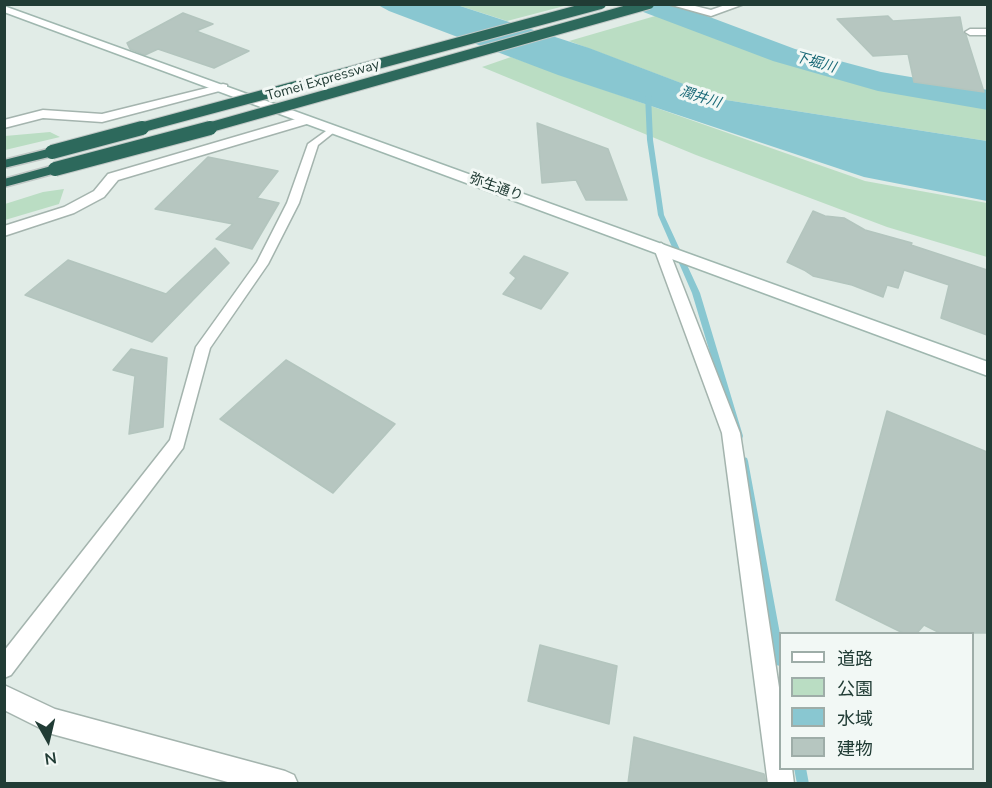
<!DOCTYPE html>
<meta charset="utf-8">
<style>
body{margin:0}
#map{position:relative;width:992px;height:788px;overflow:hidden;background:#e1ece7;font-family:"Nunito Sans","Noto Sans JP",sans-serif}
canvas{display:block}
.frame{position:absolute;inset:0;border:6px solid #213c35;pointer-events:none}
.legend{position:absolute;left:779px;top:632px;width:195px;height:138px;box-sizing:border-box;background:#f2f8f5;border:2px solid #9eada8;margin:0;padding:8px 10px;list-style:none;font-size:18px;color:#213c35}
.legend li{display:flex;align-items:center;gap:12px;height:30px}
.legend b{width:30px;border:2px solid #9eada8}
.north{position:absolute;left:18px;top:710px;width:60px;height:60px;-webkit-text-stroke:4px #f2f8f5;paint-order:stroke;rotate:172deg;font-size:16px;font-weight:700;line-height:24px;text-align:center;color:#213c35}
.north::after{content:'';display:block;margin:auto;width:21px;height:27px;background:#213c35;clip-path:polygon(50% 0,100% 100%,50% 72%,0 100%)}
</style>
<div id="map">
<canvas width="992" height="788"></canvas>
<div class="frame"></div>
<ul class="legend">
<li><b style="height:8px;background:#fff"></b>道路</li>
<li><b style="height:16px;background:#baddc3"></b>公園</li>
<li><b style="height:16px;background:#89c7d1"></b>水域</li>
<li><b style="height:16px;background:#b6c6c0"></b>建物</li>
</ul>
<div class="north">N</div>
</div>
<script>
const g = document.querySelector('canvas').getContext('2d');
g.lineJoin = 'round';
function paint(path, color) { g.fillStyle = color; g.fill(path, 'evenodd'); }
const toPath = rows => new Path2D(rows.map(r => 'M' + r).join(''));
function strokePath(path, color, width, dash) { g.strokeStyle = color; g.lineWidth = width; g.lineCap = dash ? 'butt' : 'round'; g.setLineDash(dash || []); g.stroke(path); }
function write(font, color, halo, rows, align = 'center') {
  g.font = font + ' "Nunito Sans","Noto Sans JP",sans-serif'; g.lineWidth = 6; g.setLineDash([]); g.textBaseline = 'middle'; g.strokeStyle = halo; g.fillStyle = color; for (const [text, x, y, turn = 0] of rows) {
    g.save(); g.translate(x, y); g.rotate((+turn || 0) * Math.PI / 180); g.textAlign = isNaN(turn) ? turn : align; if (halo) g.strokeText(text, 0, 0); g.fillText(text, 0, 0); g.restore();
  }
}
const green = toPath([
 [457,5,568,5,507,21],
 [669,12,772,53,957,100,987,103,987,141,726,100,569,41],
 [511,57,865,181,987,203,987,257,887,227,696,155,482,67],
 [50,132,60,137,5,150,5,136],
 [64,189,59,204,5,220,5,204,43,192]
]);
const water = toPath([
 [378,5,457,5,589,48,726,100,987,141,987,201,864,177,558,75,389,11]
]);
const stream = toPath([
 [648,93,651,95,653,140,664,215,700,293,743,436,742,439,739,440,736,439,735,436,692,293,658,215,647,140,645,95,648,93],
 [744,457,747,458,748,461,780,634,780,666,776,665,775,661,740,461,741,458,744,457],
 [794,768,806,768,809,784,797,784,794,768]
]);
const river = toPath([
 [635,4,675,4,795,49,881,72,988,90,988,110,878,91,773,61,638,10,635,4]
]);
const building = toPath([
 [183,13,213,24,196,31,249,51,214,68,158,49,145,55,130,49,127,43,183,13],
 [888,16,893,21,960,17,963,33,966,35,984,92,914,82,908,54,873,56,837,19,888,16],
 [537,123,608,149,627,200,586,200,576,180,542,183,537,123],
 [208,157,278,171,257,198,279,203,252,249,216,239,233,224,155,209,208,157],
 [813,211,825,216,844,218,865,230,912,243,911,245,987,270,987,335,941,318,949,285,904,270,898,288,887,285,883,297,852,285,813,276,804,270,787,262,813,211],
 [215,248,229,263,152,342,25,295,68,260,166,294,215,248],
 [524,256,568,273,541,309,503,294,516,278,510,273,524,256],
 [131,349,167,358,163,427,129,434,135,376,113,370,131,349],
 [286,360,395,424,333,493,220,419,286,360],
 [887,411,987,452,987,633,940,633,924,625,917,633,903,633,836,600,887,411],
 [540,645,617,666,609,724,528,701,540,645],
 [634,737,764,774,766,783,628,783,634,737]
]);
const lane = toPath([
 [333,126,338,129,318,145,299,203,268,264,210,348,183,448,11,675,4,678,4,651,170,440,196,347,257,262,287,203,308,144,333,126]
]);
const street = toPath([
 [668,4,687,4,711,10,728,4,744,4,711,16,668,4],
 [988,29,988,35,970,35,965,32,970,29,988,29],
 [223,84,227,85,227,89,102,122,43,118,4,128,4,120,43,110,102,114,223,84],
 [306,116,312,120,310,123,118,180,104,197,74,213,4,236,4,226,64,207,94,191,108,174,306,116],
 [661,243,668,248,740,433,780,694,780,768,792,768,794,784,768,784,722,433,654,248,661,243],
 [4,685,55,709,285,771,294,775,298,784,235,784,52,734,4,710,4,685]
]);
const secondary = toPath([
 [4,6,988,362,988,376,4,12,4,6]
]);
const highway = toPath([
 [52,148,57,149,58,152,57,155,4,168,4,160,52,148],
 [55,165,62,169,60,172,4,187,4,179,55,165]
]);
const highwayBridgeFar1 = toPath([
 [136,129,601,4],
 [204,129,649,4]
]);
const highwayBridge = toPath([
 [52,152,142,128],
 [55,169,210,128]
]);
const farWaternames = [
 ["下堀川",815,63,16],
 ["潤井川",700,98,17]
];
const farStreetnames = [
 ["Tomei Expressway",323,81,-16],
 ["弥生通り",496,188,20]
];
paint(green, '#baddc3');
paint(water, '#89c7d1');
paint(stream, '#89c7d1');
paint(river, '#89c7d1');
paint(building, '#b6c6c0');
strokePath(building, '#b3c5be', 1.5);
strokePath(lane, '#a4b4ae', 3);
strokePath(street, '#a4b4ae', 3);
strokePath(secondary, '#9fb7af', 3);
strokePath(highway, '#c1c8c6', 3);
paint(lane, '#fff');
paint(street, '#fff');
paint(secondary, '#fff');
paint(highway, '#2d695c');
strokePath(highwayBridgeFar1, '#c1c8c6', 12, []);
strokePath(highwayBridge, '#c1c8c6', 16, []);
strokePath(highwayBridgeFar1, '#2d695c', 10);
strokePath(highwayBridge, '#2d695c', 14);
write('italic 14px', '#1b6a78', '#f2f8f5', farWaternames);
write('14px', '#213c35', '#f2f8f5', farStreetnames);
</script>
